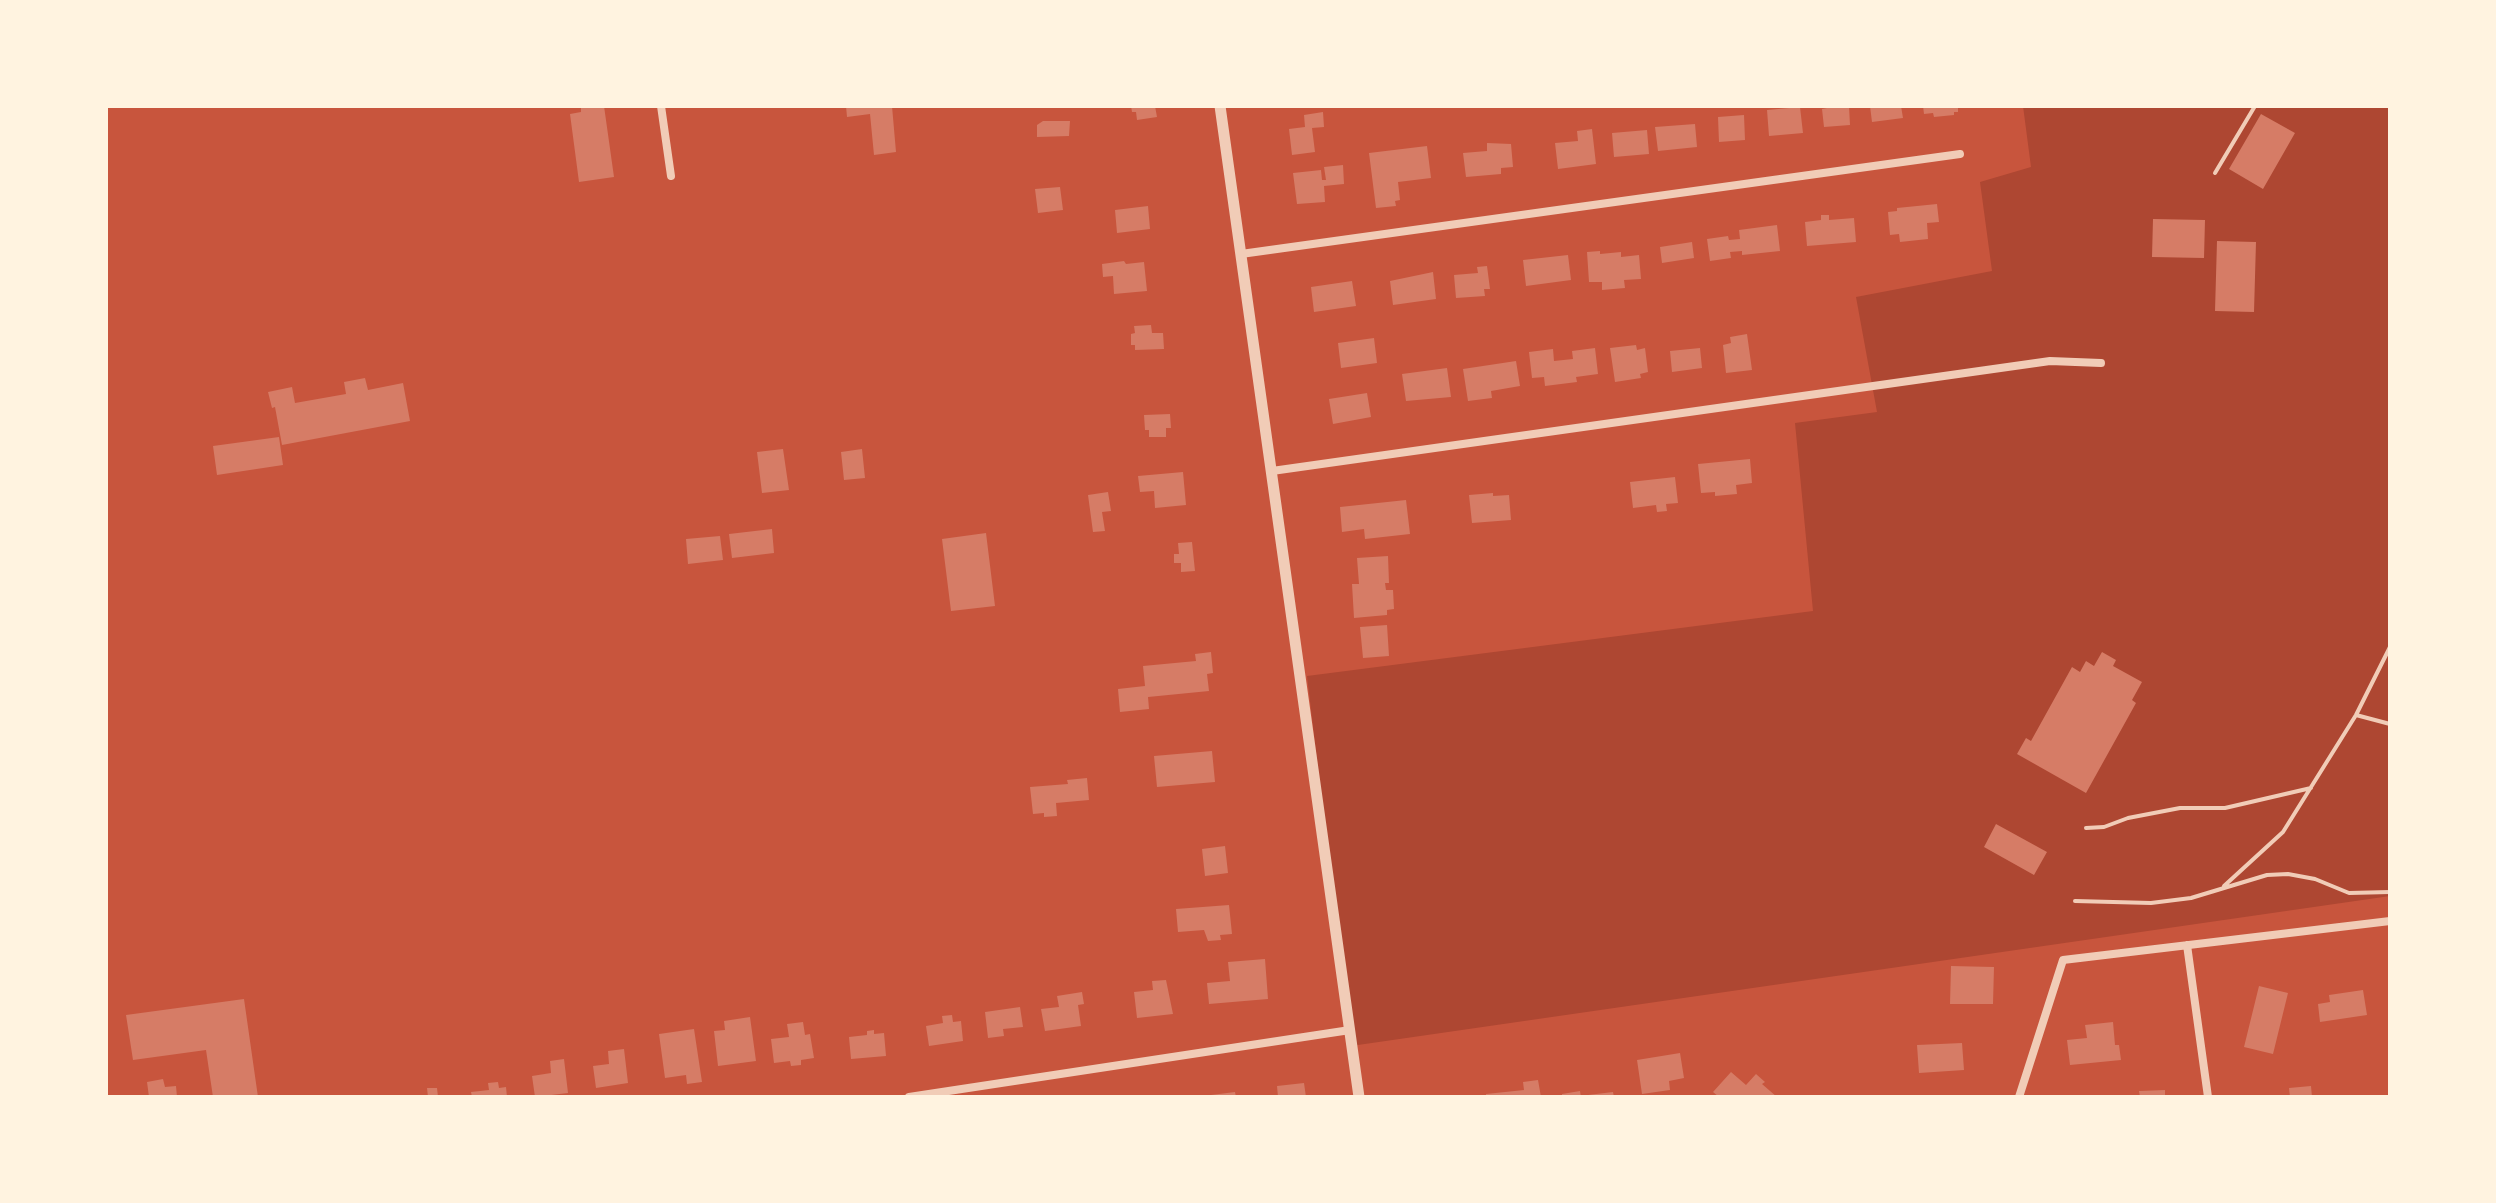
<!DOCTYPE html>
<style>
body{margin:0}
#map{position:relative;width:2496px;height:1203px;overflow:hidden;background:#c8553d;font-family:Montserrat,sans-serif}
canvas{display:block}
.frame{position:absolute;inset:0;border:108px solid #fff3e0;pointer-events:none}
</style>
<div id="map">
<canvas width="2496" height="1203"></canvas>
<div class="frame"></div>
</div>
<script>
const context = document.querySelector('canvas').getContext('2d');
context.lineJoin = 'round';
function fillPath(path, color) {
  context.fillStyle = color;
  context.fill(path, 'evenodd');
}
function poly(rows) {
  const path = new Path2D();
  for (const r of rows) {
    path.moveTo(r[0], r[1]);
    for (let i = 2; i < r.length; i += 2) path.lineTo(r[i], r[i + 1]);
  }
  return path;
}
function stroke(path, color, width, dash) {
  context.strokeStyle = color;
  context.lineWidth = width;
  context.lineCap = dash ? 'butt' : 'round';
  context.setLineDash(dash || []);
  context.stroke(path);
}
fillPath(poly([
 [2023,106,2390,106,2390,896,1351,1046,1307,676,1813,611,1795,423,1877,412,1856,297,1992,271,1980,182,2031,167]
]), '#ae4732');
fillPath(poly([
 [581,106,604,106,614,177,579,182,570,114,581,112],
 [846,106,892,106,896,152,874,155,870,114,847,117],
 [1131,106,1155,106,1157,117,1137,120,1136,112,1132,112],
 [1837,106,1849,106,1850,125,1824,127,1822,109],
 [1870,106,1901,106,1903,118,1872,122],
 [1923,106,1958,106,1958,112,1954,112,1954,115,1934,117,1933,113,1924,114],
 [1800,107,1803,133,1769,136,1767,110],
 [1323,112,1324,127,1312,128,1315,152,1292,155,1289,129,1305,127,1304,115],
 [2261,114,2295,133,2263,189,2229,169],
 [1744,115,1745,140,1719,142,1718,117],
 [1043,121,1070,121,1069,136,1037,137,1037,125],
 [1695,124,1697,147,1658,151,1655,127],
 [1592,129,1596,164,1558,169,1555,143,1578,141,1577,131],
 [1647,130,1649,154,1614,157,1612,133],
 [1487,143,1511,144,1513,167,1501,168,1501,174,1466,177,1463,153,1487,151],
 [1427,146,1431,178,1398,182,1400,200,1395,201,1396,206,1376,208,1369,153],
 [1343,165,1344,184,1324,186,1325,202,1297,204,1293,173,1321,170,1322,180,1326,180,1324,167],
 [1060,187,1063,210,1038,213,1035,189],
 [1937,204,1939,222,1927,223,1928,239,1900,242,1899,234,1890,235,1888,212,1897,211,1897,208],
 [1148,206,1150,229,1117,233,1115,210],
 [1821,215,1829,215,1829,220,1854,218,1856,242,1807,246,1805,222,1821,220],
 [2153,219,2205,220,2204,258,2152,257],
 [1777,225,1780,251,1742,255,1742,251,1730,252,1731,258,1710,261,1707,239,1728,236,1729,240,1740,239,1739,230],
 [2217,241,2256,242,2254,312,2215,311],
 [1692,242,1694,258,1662,263,1660,247],
 [1600,251,1600,254,1621,252,1621,257,1639,255,1641,279,1624,280,1625,288,1602,290,1602,282,1589,282,1587,252],
 [1568,255,1571,280,1526,286,1523,260],
 [1124,261,1126,264,1144,262,1147,291,1114,294,1113,276,1103,277,1102,264],
 [1487,266,1490,289,1484,289,1485,296,1456,298,1454,275,1478,273,1477,267],
 [1433,272,1436,299,1393,305,1390,281],
 [1352,281,1356,306,1314,312,1311,287],
 [1151,325,1152,333,1163,333,1164,349,1135,350,1135,345,1131,345,1131,334,1135,333,1134,326],
 [1747,334,1752,370,1726,373,1723,345,1731,343,1730,337],
 [1374,338,1377,363,1341,368,1338,343],
 [1636,345,1637,350,1645,348,1648,372,1640,374,1641,378,1615,382,1610,348],
 [1595,348,1598,374,1576,377,1577,382,1545,386,1544,377,1532,378,1529,352,1553,349,1554,361,1573,359,1572,351],
 [1700,348,1702,368,1672,372,1670,351],
 [1516,361,1520,386,1491,391,1492,398,1468,401,1463,369],
 [1447,368,1451,397,1406,401,1402,374],
 [365,378,368,390,403,383,410,421,282,445,275,407,272,408,268,392,292,387,295,403,346,394,344,382],
 [1367,393,1371,417,1333,424,1329,399],
 [1170,414,1171,428,1166,428,1166,437,1149,437,1149,430,1145,430,1144,415],
 [279,437,283,465,217,475,213,446],
 [783,449,789,490,762,493,757,452],
 [862,449,865,478,844,480,841,452],
 [1750,459,1752,483,1736,485,1737,494,1715,496,1715,492,1701,493,1698,464],
 [1183,472,1186,505,1155,508,1154,491,1140,492,1138,476],
 [1675,477,1678,503,1666,504,1667,511,1657,512,1656,505,1633,508,1630,482],
 [1108,492,1111,511,1102,512,1105,531,1093,532,1088,495],
 [1493,493,1493,496,1509,495,1511,520,1472,523,1469,495],
 [1406,500,1410,534,1365,539,1364,529,1342,532,1340,507],
 [772,529,774,553,732,558,729,534],
 [986,533,995,606,951,611,942,539],
 [720,536,723,560,688,564,686,539],
 [1192,542,1195,571,1181,572,1181,563,1174,563,1174,554,1179,554,1178,543],
 [1388,556,1389,583,1385,583,1386,590,1393,590,1394,609,1387,610,1387,615,1354,618,1352,584,1359,584,1357,558],
 [1387,625,1389,656,1363,658,1360,627],
 [1211,652,1213,673,1207,674,1209,691,1148,697,1149,709,1120,712,1118,689,1145,686,1143,666,1196,661,1195,654],
 [2102,652,2116,660,2113,666,2142,682,2132,700,2136,703,2086,793,2017,754,2026,738,2031,741,2072,667,2080,672,2086,661,2094,666],
 [1212,751,1215,782,1157,787,1154,756],
 [1087,778,1089,800,1056,803,1057,816,1044,817,1044,813,1033,814,1030,787,1068,784,1067,780],
 [1996,824,2047,852,2034,875,1984,847],
 [1225,846,1228,873,1205,876,1202,849],
 [1229,905,1232,934,1220,935,1221,940,1208,941,1204,930,1178,932,1176,909],
 [1265,959,1268,999,1209,1004,1207,983,1230,981,1228,962],
 [1951,966,1994,967,1993,1004,1950,1004],
 [1166,980,1173,1014,1137,1018,1134,992,1153,990,1152,981],
 [2259,986,2288,993,2273,1054,2244,1047],
 [2363,990,2367,1015,2320,1022,2318,1004,2330,1002,2329,995],
 [1082,992,1084,1004,1078,1005,1081,1026,1045,1031,1041,1009,1059,1007,1057,996],
 [244,999,258,1097,213,1097,206,1050,133,1060,126,1015],
 [1020,1007,1023,1027,1003,1029,1004,1036,988,1038,985,1012],
 [952,1015,953,1022,961,1021,963,1041,929,1046,926,1026,943,1023,942,1016],
 [750,1017,756,1061,718,1066,714,1031,725,1030,724,1021],
 [803,1022,805,1035,810,1034,814,1058,801,1060,801,1065,791,1066,790,1061,774,1063,771,1039,789,1037,787,1024],
 [2113,1022,2115,1045,2119,1045,2121,1060,2070,1065,2067,1040,2087,1038,2085,1025],
 [694,1029,702,1082,687,1084,686,1075,665,1078,659,1034],
 [874,1030,874,1034,884,1033,886,1056,851,1059,849,1037,867,1035,867,1031],
 [1962,1043,1964,1070,1919,1073,1917,1045],
 [624,1049,628,1083,596,1088,593,1066,609,1064,608,1051],
 [1680,1053,1684,1078,1669,1081,1670,1090,1642,1094,1637,1060],
 [564,1059,568,1093,535,1097,532,1076,551,1073,550,1061],
 [1731,1072,1746,1085,1756,1074,1765,1082,1762,1084,1777,1097,1719,1097,1713,1092],
 [163,1079,165,1087,176,1086,177,1097,149,1097,147,1082],
 [1538,1080,1541,1097,1486,1097,1486,1094,1524,1090,1523,1082],
 [498,1082,499,1088,506,1087,507,1097,472,1097,471,1092,489,1090,488,1083],
 [1304,1083,1306,1097,1278,1097,1277,1086],
 [2311,1086,2312,1097,2290,1097,2289,1088],
 [427,1088,437,1088,438,1097,428,1097],
 [2165,1090,2165,1097,2140,1097,2139,1091],
 [1580,1091,1581,1097,1562,1097,1562,1094],
 [1235,1092,1236,1097,1211,1097,1211,1095],
 [1613,1092,1614,1097,1588,1097,1588,1095]
]), '#d67c66');
stroke(poly([
 [2215,173,2255,106],
 [2356,715,2390,724],
 [2086,828,2104,827,2128,818,2180,808,2225,808,2311,788],
 [2224,886,2283,832,2356,715,2390,647],
 [2075,901,2151,903,2191,898,2267,875,2288,874,2315,879,2349,893,2390,892]
]), '#f1ccb7', 4);
stroke(poly([
 [661,106,671,176],
 [1241,254,1960,154],
 [1272,471,2050,361,2101,363],
 [2187,945,2208,1097],
 [909,1097,1350,1030],
 [2019,1097,2063,960,2390,921]
]), '#f1ccb7', 8);
stroke(poly([
 [1220,106,1359,1097]
]), '#f1ccb7', 11);
</script>
